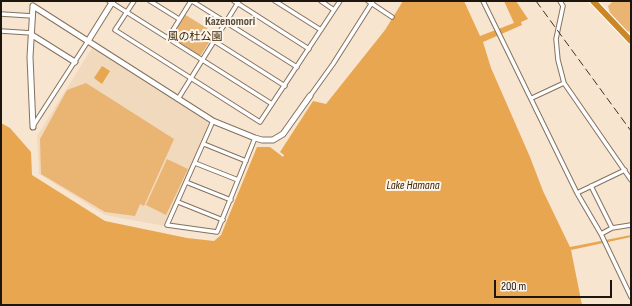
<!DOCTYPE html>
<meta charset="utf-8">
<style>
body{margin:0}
#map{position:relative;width:632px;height:306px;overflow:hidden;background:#f8e5d0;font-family:"Sofia Sans Condensed",sans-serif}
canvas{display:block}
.frame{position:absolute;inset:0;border:2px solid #1c160e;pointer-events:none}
.scale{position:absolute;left:494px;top:280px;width:118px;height:18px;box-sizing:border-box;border:2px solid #1c160e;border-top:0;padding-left:5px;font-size:12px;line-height:14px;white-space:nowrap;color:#1c160e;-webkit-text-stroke:3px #fcf5ec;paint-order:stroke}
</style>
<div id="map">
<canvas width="632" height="306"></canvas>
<div class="frame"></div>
<div class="scale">200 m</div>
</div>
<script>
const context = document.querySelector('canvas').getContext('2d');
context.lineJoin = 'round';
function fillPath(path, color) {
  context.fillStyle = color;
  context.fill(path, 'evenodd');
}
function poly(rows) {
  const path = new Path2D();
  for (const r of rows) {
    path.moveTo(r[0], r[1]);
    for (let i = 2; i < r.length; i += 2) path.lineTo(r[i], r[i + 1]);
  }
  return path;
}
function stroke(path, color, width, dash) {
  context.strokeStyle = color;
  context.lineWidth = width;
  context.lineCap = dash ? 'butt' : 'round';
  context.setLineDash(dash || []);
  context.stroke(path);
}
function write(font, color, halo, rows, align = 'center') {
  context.font = font + ' "Sofia Sans Condensed","Noto Sans JP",sans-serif';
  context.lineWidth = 4;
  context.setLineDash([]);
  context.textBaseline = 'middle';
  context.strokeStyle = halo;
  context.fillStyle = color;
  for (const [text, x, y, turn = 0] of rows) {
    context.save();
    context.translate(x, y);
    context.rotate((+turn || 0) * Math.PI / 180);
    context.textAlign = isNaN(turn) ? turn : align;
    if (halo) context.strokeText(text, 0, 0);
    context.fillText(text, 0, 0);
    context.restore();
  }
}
fillPath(poly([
 [92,48,206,121,210,126,164,226,105,215,39,174,37,136]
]), '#f1d9bd');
fillPath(poly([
 [613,1,631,1,631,32,627,31,610,13,608,6],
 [184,14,215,33,201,55,198,55,172,39,171,36],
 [86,83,174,139,144,206,140,204,135,216,105,212,41,174,40,139,67,90],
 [167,159,188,169,166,215,146,205]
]), '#eab473');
fillPath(poly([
 [403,1,464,1,480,36,514,23,504,1,516,1,528,19,521,22,522,25,483,42,491,68,530,157,543,191,570,247,631,235,631,237,571,250,582,305,1,305,1,123,10,128,31,152,32,175,105,221,187,238,214,241,221,235,257,147,270,147,283,157,284,155,280,152,313,101,326,104,385,30],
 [102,66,110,71,102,84,94,78]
]), '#e8a650');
const street = poly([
 [109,1,272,104],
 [134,1,115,30,260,122,340,1],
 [150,1,179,19],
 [192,1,297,67],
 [234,1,309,49],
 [275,1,321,30],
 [321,1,334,10],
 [368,1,392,17],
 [483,1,577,193,601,234,631,297],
 [560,1,563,6,556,39,558,60,564,83,631,180],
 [1,14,33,16],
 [1,31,32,33],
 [168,38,191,1],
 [214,41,285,86],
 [310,96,333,64,373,1],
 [532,98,564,83],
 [178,99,239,1],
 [213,121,167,225,217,232,255,138],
 [33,126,88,41],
 [204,144,246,161],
 [195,163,238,180],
 [186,182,231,200],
 [591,186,612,228],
 [577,193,625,170],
 [178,202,223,220],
 [601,234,612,228,631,225]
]);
const secondary = poly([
 [33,6,213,121,255,138,262,140,273,140,283,134,310,96],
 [32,35,75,62],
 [88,41,113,1],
 [33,127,30,57,33,6]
]);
const highway = poly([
 [593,1,631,41]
]);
stroke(street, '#83725f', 5.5);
stroke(secondary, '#83725f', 7);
stroke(highway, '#fff', 8);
stroke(street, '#fff', 3.5);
stroke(secondary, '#fff', 5);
stroke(highway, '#cb8725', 6);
stroke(poly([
 [536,1,631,131]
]), '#3b3329', 1, [8, 4]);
write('11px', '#402600', '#fcf5ec', [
 ["風の杜公園",195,37]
]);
write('bold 12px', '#5c4c3a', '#fcf5ec', [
 ["Kazenomori",230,22]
]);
write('italic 12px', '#3d2300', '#fcf5ec', [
 ["Lake Hamana",413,186]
]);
</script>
